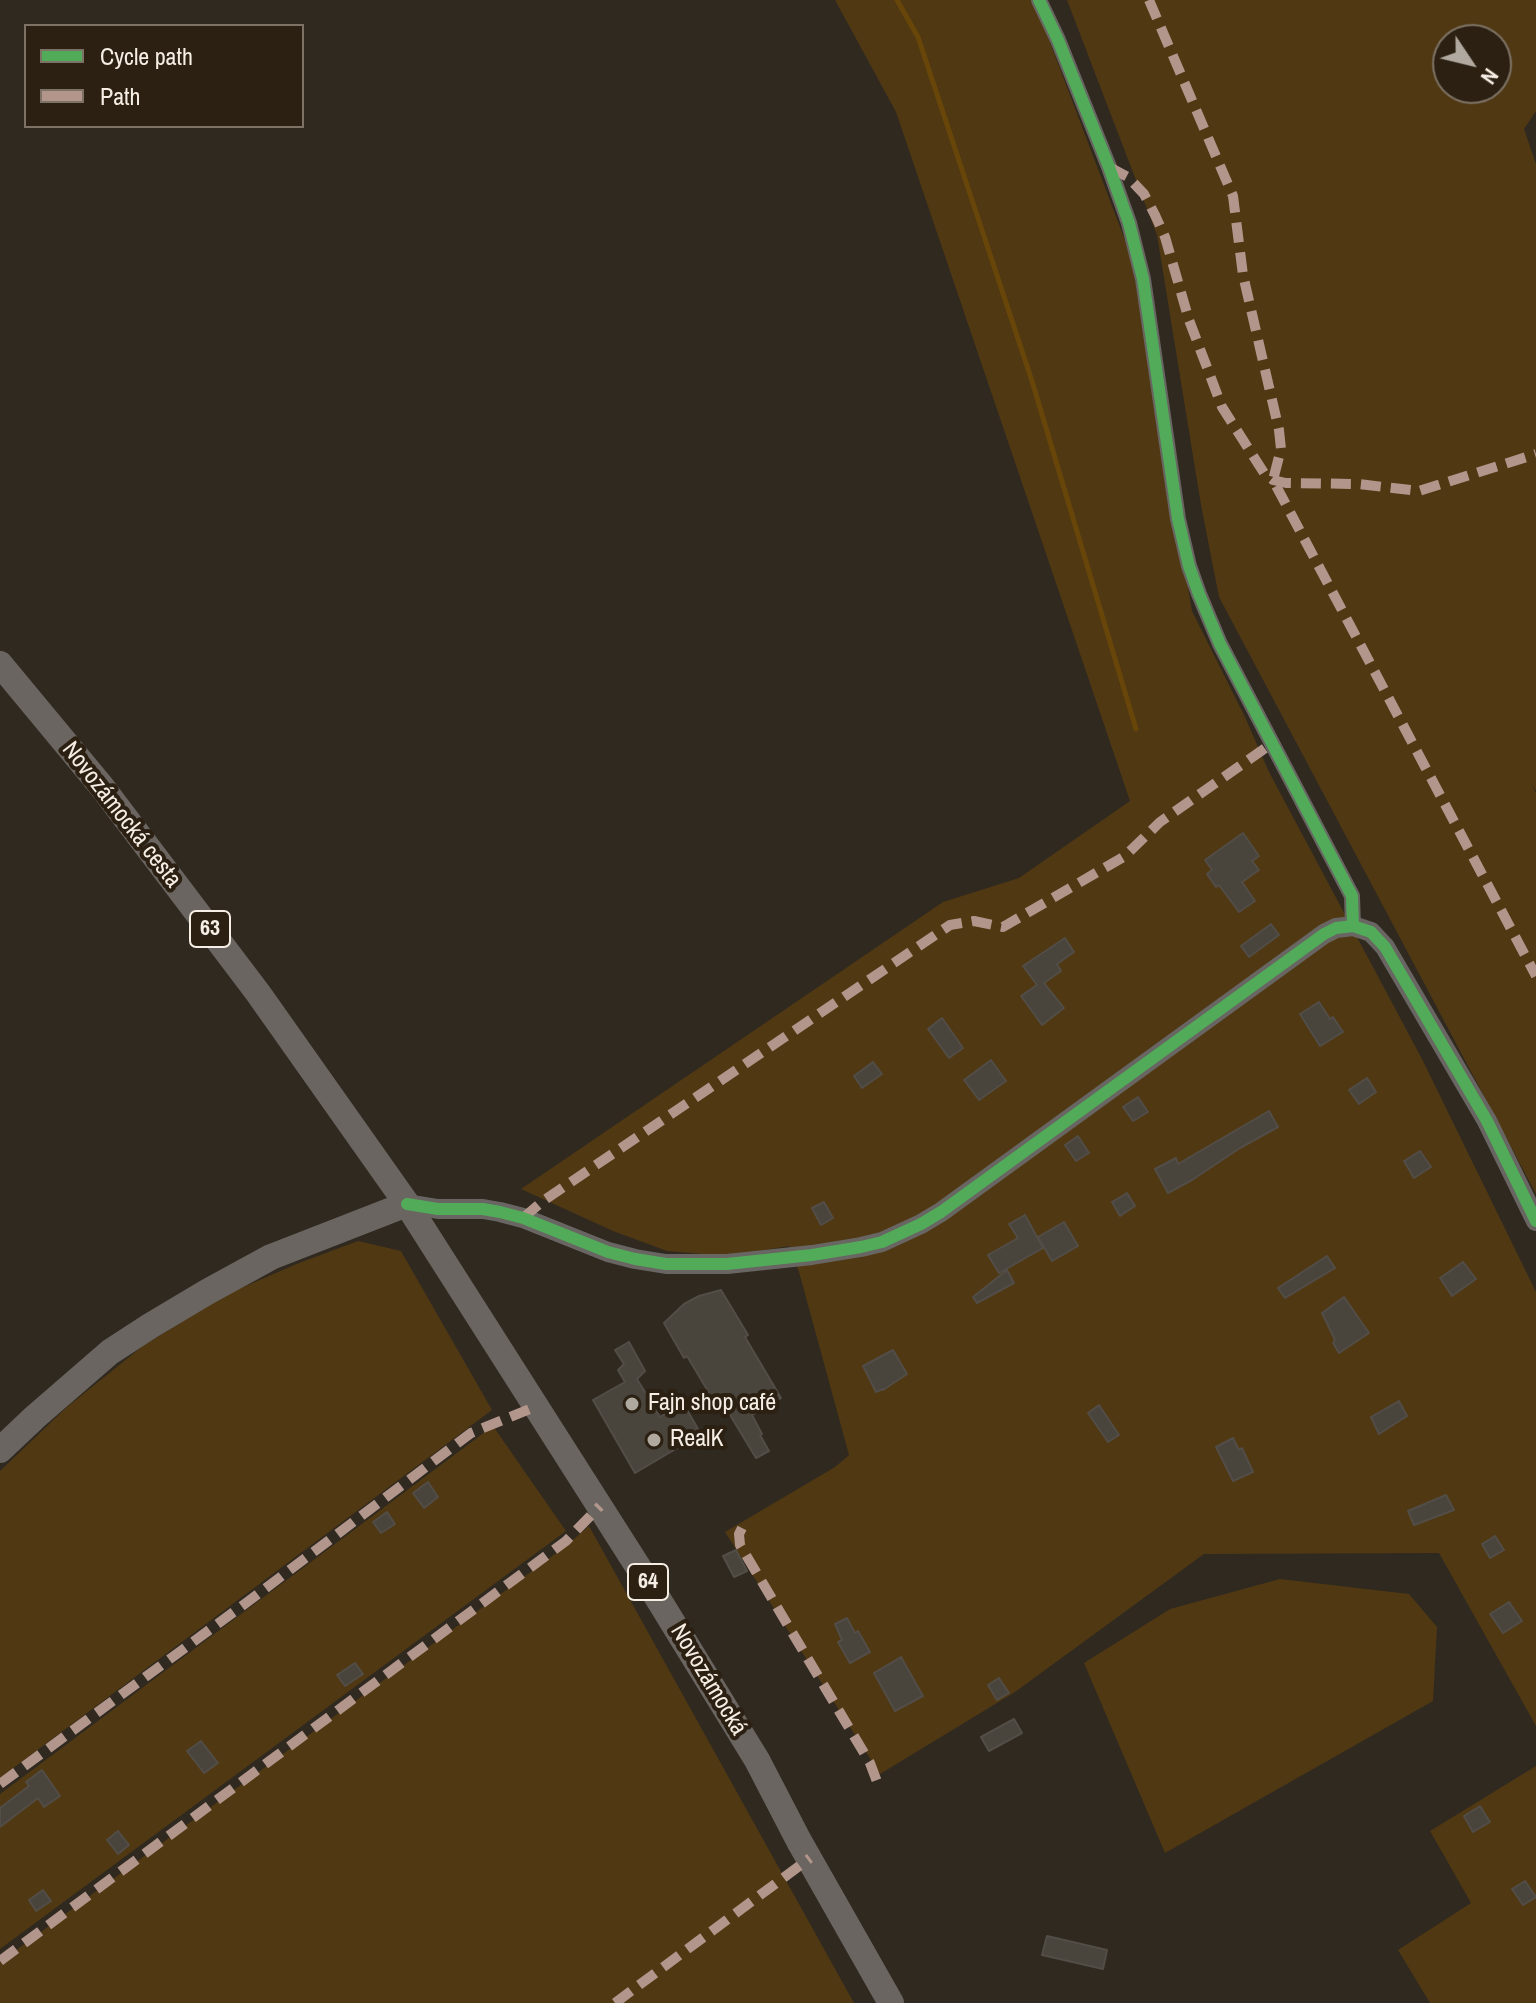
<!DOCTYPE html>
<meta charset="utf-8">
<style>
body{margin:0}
#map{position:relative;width:1536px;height:2003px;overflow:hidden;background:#2f2920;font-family:"Archivo Narrow",sans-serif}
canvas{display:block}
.legend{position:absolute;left:24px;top:24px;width:280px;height:104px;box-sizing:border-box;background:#2b2011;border:2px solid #7c7265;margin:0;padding:10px 14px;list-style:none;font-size:24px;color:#f6eee4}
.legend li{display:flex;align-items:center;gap:16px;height:40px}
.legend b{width:40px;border:2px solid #7c7265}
.north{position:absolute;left:1432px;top:24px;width:80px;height:80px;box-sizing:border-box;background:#2b2011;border:2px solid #7c7265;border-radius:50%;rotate:125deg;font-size:22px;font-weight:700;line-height:32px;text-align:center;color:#f6eee4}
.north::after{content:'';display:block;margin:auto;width:28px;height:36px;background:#b0a99f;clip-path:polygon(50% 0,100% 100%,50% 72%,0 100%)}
</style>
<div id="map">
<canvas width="1536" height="2003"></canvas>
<ul class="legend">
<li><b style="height:10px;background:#51ab58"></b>Cycle path</li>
<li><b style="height:10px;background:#b2968c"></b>Path</li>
</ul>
<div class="north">N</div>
</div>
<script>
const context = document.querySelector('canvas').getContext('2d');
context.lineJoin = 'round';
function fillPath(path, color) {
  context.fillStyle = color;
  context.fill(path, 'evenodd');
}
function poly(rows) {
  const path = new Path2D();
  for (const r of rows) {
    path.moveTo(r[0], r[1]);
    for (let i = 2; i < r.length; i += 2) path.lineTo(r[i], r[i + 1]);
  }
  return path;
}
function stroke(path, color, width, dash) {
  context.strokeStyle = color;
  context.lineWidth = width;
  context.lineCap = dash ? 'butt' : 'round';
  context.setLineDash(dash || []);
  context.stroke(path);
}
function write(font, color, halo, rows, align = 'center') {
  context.font = font + ' "Archivo Narrow",sans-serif';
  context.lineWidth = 8;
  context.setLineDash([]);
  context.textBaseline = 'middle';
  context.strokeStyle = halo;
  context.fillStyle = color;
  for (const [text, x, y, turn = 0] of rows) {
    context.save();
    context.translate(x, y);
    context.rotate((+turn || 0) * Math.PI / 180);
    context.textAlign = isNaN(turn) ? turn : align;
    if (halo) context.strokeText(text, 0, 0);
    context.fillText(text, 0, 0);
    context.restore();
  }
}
fillPath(poly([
 [835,0,1032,0,1037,8,1131,256,1192,611,1245,717,1269,772,1422,1059,1536,1292,1536,1726,1439,1553,1204,1554,1015,1692,880,1774,725,1532,835,1467,849,1455,799,1272,789,1246,726,1256,667,1251,613,1231,521,1189,943,902,1019,878,1130,801,896,112],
 [1067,0,1536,0,1536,111,1524,129,1536,164,1536,791,1531,783,1536,793,1536,1194,1219,597,1201,505,1157,235],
 [1448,40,1496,40,1496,88,1448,88],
 [358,1241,401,1251,492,1410,0,1778,0,1471,67,1407,143,1346,225,1295,299,1263],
 [493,1426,566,1531,0,1949,0,1794],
 [589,1526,854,2003,0,2003,0,1962,566,1546],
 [1280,1579,1409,1594,1437,1627,1433,1701,1165,1853,1084,1663,1170,1609],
 [1536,1766,1536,2003,1430,2003,1398,1950,1471,1903,1430,1831]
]), '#503813');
stroke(poly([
 [897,0,918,37,1032,381,1136,729]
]), '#684609', 5);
const building = poly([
 [1243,833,1259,856,1252,861,1259,870,1242,882,1255,901,1239,912,1219,885,1216,887,1207,874,1212,870,1205,860,1243,833],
 [1271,924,1279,935,1249,957,1241,946,1271,924],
 [1065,938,1074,952,1057,964,1061,971,1044,983,1064,1008,1042,1025,1021,996,1037,985,1023,966,1065,938],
 [1319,1002,1330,1019,1333,1017,1343,1032,1320,1046,1300,1014,1319,1002],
 [942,1018,963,1048,949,1058,928,1029,942,1018],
 [991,1060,1006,1081,979,1100,964,1080,991,1060],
 [873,1062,882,1074,862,1088,854,1076,873,1062],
 [1367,1078,1376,1092,1359,1104,1349,1090,1367,1078],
 [1138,1097,1148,1112,1133,1121,1123,1107,1138,1097],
 [1269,1111,1278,1127,1240,1148,1192,1180,1168,1193,1155,1169,1176,1158,1178,1164,1269,1111],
 [1078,1136,1089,1153,1076,1161,1065,1145,1078,1136],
 [1420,1151,1431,1167,1414,1178,1404,1161,1420,1151],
 [1127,1193,1135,1206,1120,1216,1112,1202,1127,1193],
 [824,1202,833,1218,821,1225,812,1208,824,1202],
 [1025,1215,1043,1248,999,1273,988,1255,1018,1238,1009,1224,1025,1215],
 [1064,1222,1078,1246,1052,1261,1038,1237,1064,1222],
 [1327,1256,1335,1268,1285,1298,1278,1288,1327,1256],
 [1463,1262,1476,1279,1452,1296,1440,1278,1463,1262],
 [1007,1270,1014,1283,977,1303,973,1297,1007,1270],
 [721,1290,748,1335,745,1337,781,1398,752,1415,762,1434,760,1435,769,1451,756,1458,724,1405,718,1408,687,1356,684,1358,664,1323,684,1304,699,1296,721,1290],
 [1344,1297,1369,1333,1339,1353,1333,1343,1335,1340,1322,1313,1344,1297],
 [629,1342,645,1371,637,1379,660,1417,683,1403,701,1434,635,1473,593,1400,625,1382,618,1370,624,1364,615,1350,629,1342],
 [893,1350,907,1374,883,1390,883,1389,876,1392,863,1366,893,1350],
 [1399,1401,1407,1416,1379,1434,1371,1417,1399,1401],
 [1099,1405,1119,1435,1108,1442,1088,1413,1099,1405],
 [1233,1438,1239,1450,1242,1448,1253,1472,1233,1481,1216,1447,1233,1438],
 [428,1482,438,1497,424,1508,413,1493,428,1482],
 [1446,1495,1454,1510,1414,1525,1408,1511,1446,1495],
 [387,1512,395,1524,381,1533,373,1522,387,1512],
 [1495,1536,1504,1550,1490,1558,1482,1544,1495,1536],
 [736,1550,747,1571,734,1577,723,1556,736,1550],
 [1509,1602,1522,1621,1503,1633,1490,1614,1509,1602],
 [847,1618,855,1633,858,1631,870,1652,850,1663,838,1642,842,1640,835,1624,847,1618],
 [901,1657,923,1696,895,1711,874,1673,901,1657],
 [355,1663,363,1674,345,1686,337,1675,355,1663],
 [999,1678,1009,1693,997,1700,988,1685,999,1678],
 [1014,1719,1022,1733,989,1751,981,1737,1014,1719],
 [201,1741,218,1763,204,1773,187,1751,201,1741],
 [42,1770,60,1796,44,1807,38,1798,0,1827,0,1808,29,1786,26,1782,42,1770],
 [1480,1806,1490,1822,1473,1832,1464,1816,1480,1806],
 [118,1831,129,1845,118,1854,107,1840,118,1831],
 [1525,1881,1536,1897,1523,1905,1512,1889,1525,1881],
 [43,1890,51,1901,36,1911,29,1900,43,1890],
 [1047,1936,1107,1950,1103,1969,1042,1955,1047,1936]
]);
fillPath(building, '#49443c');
stroke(building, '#524d46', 2);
stroke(poly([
 [1039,0,1058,40,1109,167,1129,223,1143,279,1178,519,1189,566,1199,594,1220,644,1352,896,1353,926]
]), '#686562', 16);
stroke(poly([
 [407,1204,438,1209,483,1209,500,1212,523,1218,608,1252,635,1259,666,1264,727,1264,812,1255,861,1247,882,1242,921,1224,941,1212,1324,934,1336,928,1353,926,1371,932,1385,947,1487,1121,1536,1221]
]), '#686562', 20);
stroke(poly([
 [0,664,102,787,258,993,407,1204,649,1584,757,1760,799,1841,891,2003],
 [0,1450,35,1417,110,1352,150,1326,207,1292,271,1257,407,1204]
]), '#6a6560', 26);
stroke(poly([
 [1149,0,1233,196,1243,275,1279,430,1281,449,1273,480,1536,976],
 [1109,167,1128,177,1144,194,1155,215,1165,237,1189,320,1222,407,1264,473,1273,480,1286,483,1358,484,1419,491,1536,454],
 [523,1218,543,1201,950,925,974,921,1003,927,1125,856,1160,822,1271,744],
 [742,1528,739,1534,740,1545,870,1763,879,1787],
 [0,1784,250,1600,471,1433,537,1406],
 [0,1961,566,1541,600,1506],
 [615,2003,810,1858]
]), '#b2968c', 10, [20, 10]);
stroke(poly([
 [1039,0,1058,40,1109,167,1129,223,1143,279,1178,519,1189,566,1199,594,1220,644,1352,896,1353,926],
 [407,1204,438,1209,483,1209,500,1212,523,1218,608,1252,635,1259,666,1264,727,1264,812,1255,861,1247,882,1242,921,1224,941,1212,1324,934,1336,928,1353,926,1371,932,1385,947,1487,1121,1536,1221]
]), '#51ab58', 12);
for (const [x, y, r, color] of [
 [632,1404,8,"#b0a99f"],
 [654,1440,8,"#b0a99f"]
]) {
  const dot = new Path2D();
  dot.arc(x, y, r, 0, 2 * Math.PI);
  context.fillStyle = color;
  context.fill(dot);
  stroke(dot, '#2b2011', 3);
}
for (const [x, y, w] of [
 [210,929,40],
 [648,1582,40]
]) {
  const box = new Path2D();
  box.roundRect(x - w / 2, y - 18, w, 36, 6);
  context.fillStyle = '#2b2011';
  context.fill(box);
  stroke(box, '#f6eee4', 2);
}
write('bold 22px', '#f6eee4', null, [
 ["63",210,929],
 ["64",648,1582]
]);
write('24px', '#f6eee4', '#2b2011', [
 ["Novozámocká cesta",121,815,52],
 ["Novozámocká",708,1680,59]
]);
write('24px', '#f6eee4', '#2b2011', [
 ["Fajn shop café",648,1404],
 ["RealK",670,1440]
], 'left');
</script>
